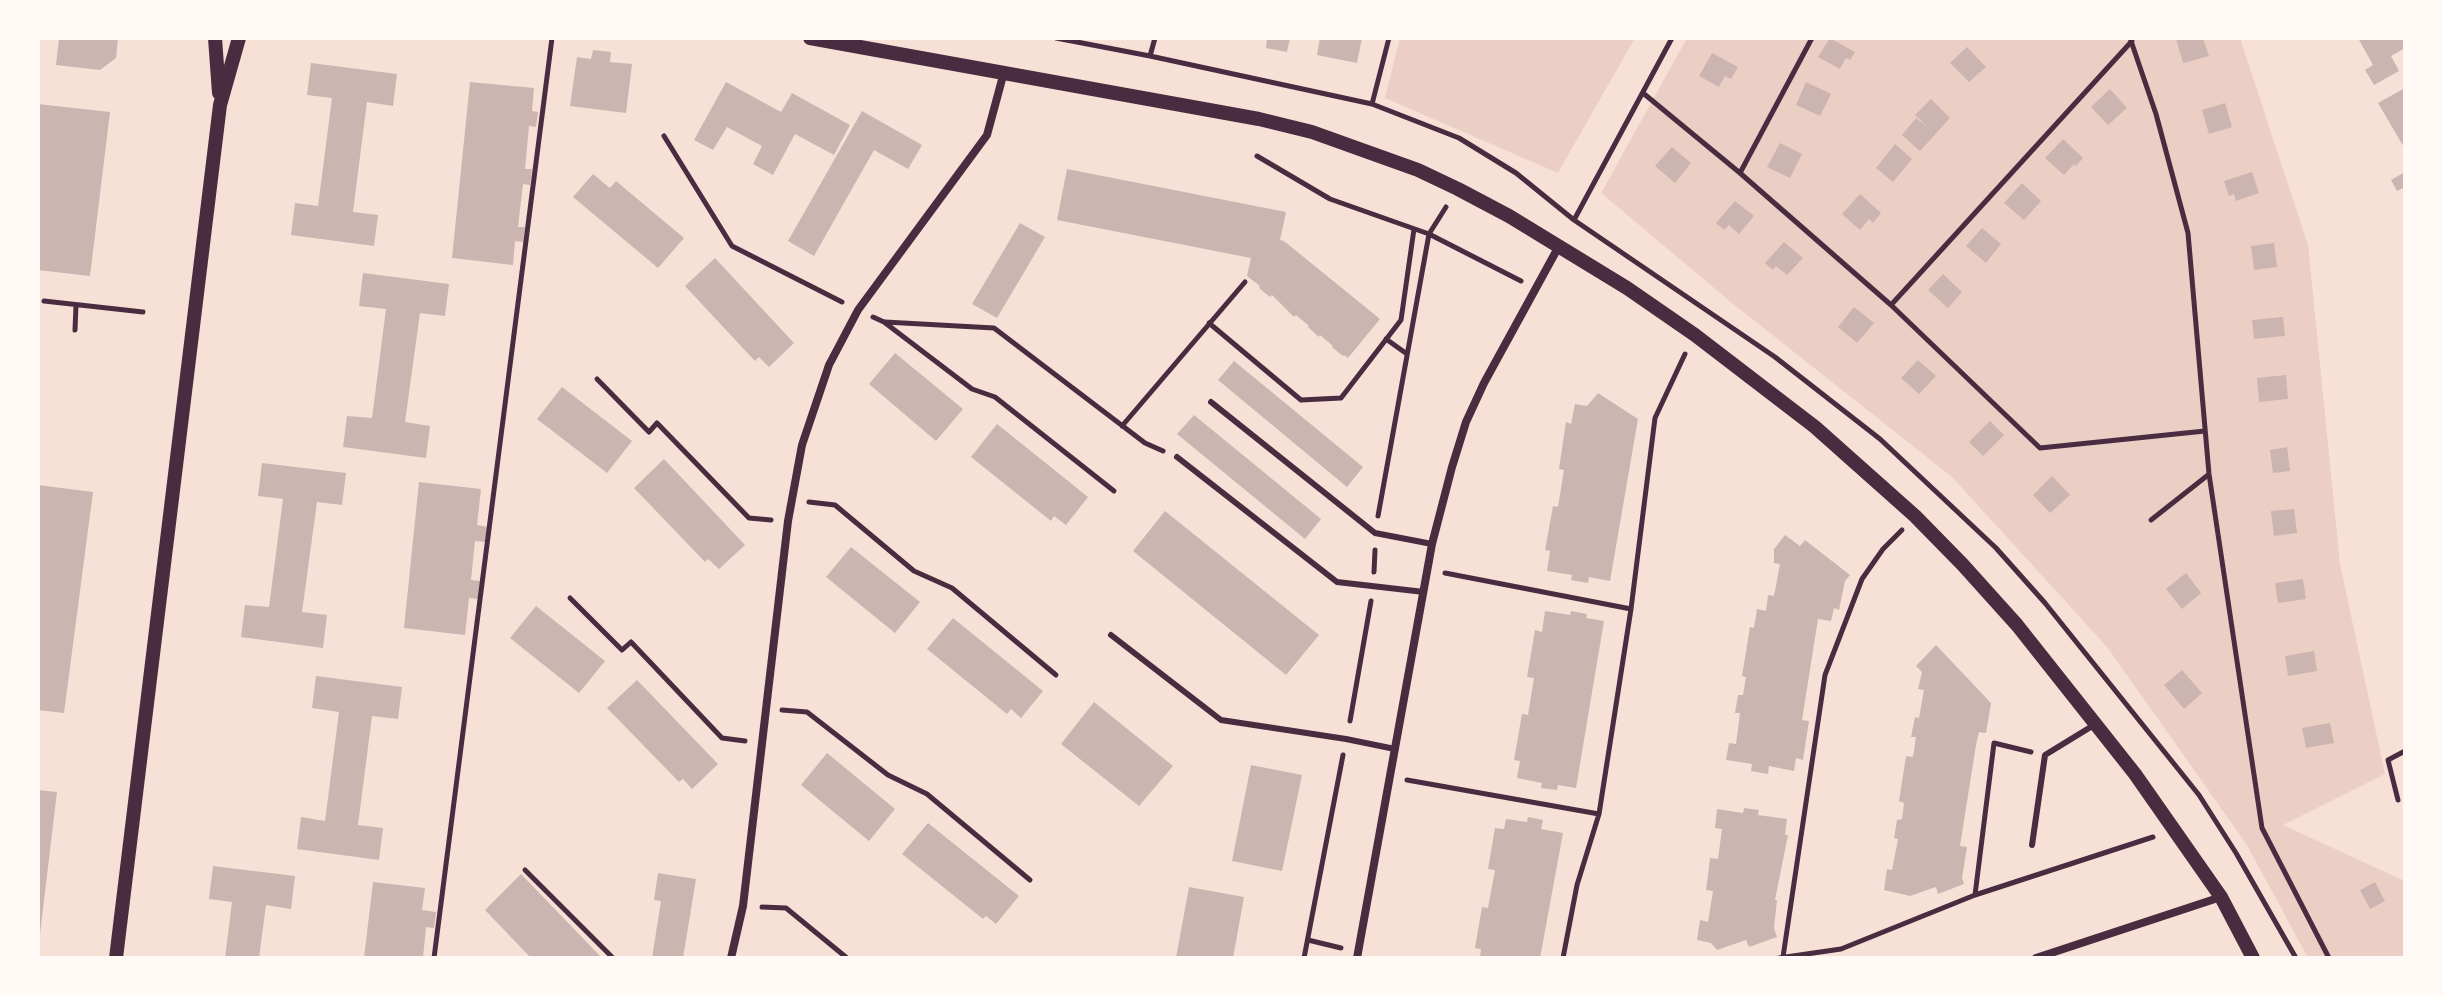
<!DOCTYPE html>
<style>
body{margin:0}
#map{position:relative;width:2443px;height:996px;overflow:hidden;background:#f7e1d7;font-family:"Space Grotesk",sans-serif}
canvas{display:block}
.frame{position:absolute;inset:0;border:40px solid #fffaf5;pointer-events:none}
</style>
<div id="map">
<canvas width="2443" height="996"></canvas>
<div class="frame"></div>
</div>
<script>
const context = document.querySelector('canvas').getContext('2d');
context.lineJoin = 'round';
function fillPath(path, color) {
  context.fillStyle = color;
  context.fill(path, 'evenodd');
}
function poly(rows) {
  const path = new Path2D();
  for (const r of rows) {
    path.moveTo(r[0], r[1]);
    for (let i = 2; i < r.length; i += 2) path.lineTo(r[i], r[i + 1]);
  }
  return path;
}
function stroke(path, color, width, dash) {
  context.strokeStyle = color;
  context.lineWidth = width;
  context.lineCap = dash ? 'butt' : 'round';
  context.setLineDash(dash || []);
  context.stroke(path);
}
fillPath(poly([
 [1400,38,1635,38,1558,173,1385,98],
 [1687,38,2240,38,2308,245,2340,564,2385,774,2283,825,2405,881,2405,958,2308,958,2247,845,2107,647,1952,477,1732,303,1601,193]
]), '#ebcfc5');
fillPath(poly([
 [59,38,118,38,116,58,100,70,56,65],
 [1267,38,1290,38,1287,52,1266,48],
 [1320,38,1362,38,1357,63,1317,55],
 [1830,38,1855,52,1850,60,1846,58,1840,69,1818,57],
 [2181,38,2203,38,2209,56,2183,63,2176,39],
 [2358,38,2405,38,2405,48,2391,56,2399,71,2374,85,2365,70,2373,65],
 [1967,47,1986,67,1969,82,1950,63],
 [593,50,611,52,610,62,632,64,626,113,570,106,577,57,591,59],
 [1712,53,1738,67,1731,79,1725,76,1719,87,1699,76],
 [311,63,397,74,393,106,367,102,353,212,378,215,374,246,291,235,295,203,318,206,332,98,307,95],
 [470,82,534,88,532,111,538,112,536,127,529,126,525,169,532,169,530,185,523,184,518,227,525,227,523,242,515,241,513,265,452,258],
 [726,82,781,112,792,93,850,125,834,155,795,134,773,175,753,164,762,146,727,127,713,150,694,140],
 [1806,82,1831,94,1820,116,1796,105],
 [2405,88,2405,149,2378,103],
 [2110,89,2127,108,2108,125,2091,107],
 [1931,99,1950,118,1920,151,1902,135,1916,118,1929,128,1915,115],
 [2225,103,2232,127,2209,134,2202,110],
 [38,104,110,112,90,276,38,270],
 [862,111,922,145,908,169,874,150,814,256,788,241],
 [2063,139,2083,158,2076,166,2074,164,2064,175,2045,158],
 [1780,143,1802,154,1790,178,1767,167],
 [1895,144,1912,159,1893,182,1876,168],
 [1672,147,1691,163,1675,183,1655,166],
 [1067,169,1286,212,1280,240,1284,241,1380,319,1348,358,1344,355,1343,356,1332,347,1333,346,1320,335,1319,337,1308,327,1309,326,1296,315,1294,317,1272,295,1270,297,1259,288,1260,286,1247,276,1251,258,1057,220],
 [2252,172,2259,193,2236,201,2234,194,2229,196,2224,181],
 [2405,172,2405,187,2397,191,2391,180],
 [593,174,610,188,616,181,684,238,658,268,573,197],
 [2022,183,2041,201,2024,220,2004,203],
 [1860,194,1881,213,1873,223,1869,219,1860,230,1842,214],
 [1735,201,1754,216,1739,234,1729,225,1724,230,1716,223],
 [1020,223,1045,237,997,318,972,304],
 [1982,228,2001,244,1986,263,1966,246],
 [1784,242,1803,258,1787,275,1776,266,1773,270,1765,263],
 [2274,243,2277,267,2254,270,2251,246],
 [715,258,794,343,769,367,759,357,755,361,685,286],
 [363,273,449,284,445,316,420,313,405,422,430,426,426,458,343,447,347,416,372,418,386,309,359,306],
 [1943,274,1962,292,1948,308,1928,290],
 [1854,307,1874,323,1857,343,1838,327],
 [2283,317,2285,336,2254,339,2252,320],
 [895,353,963,409,936,441,869,384],
 [1918,360,1936,376,1919,394,1901,378],
 [1234,361,1363,467,1347,487,1218,380],
 [2286,375,2288,399,2259,402,2257,378],
 [562,387,632,441,607,473,537,419],
 [1598,393,1638,419,1610,581,1589,577,1588,583,1571,580,1572,575,1547,571,1550,551,1545,550,1553,506,1558,507,1564,470,1559,469,1566,422,1571,424,1575,404,1587,406],
 [1194,415,1321,519,1305,539,1177,434],
 [1990,421,2004,435,1983,456,1969,442],
 [997,424,1088,497,1066,525,1054,516,1051,521,971,457],
 [2287,447,2290,471,2273,473,2270,450],
 [664,459,745,545,719,569,708,559,705,562,634,488],
 [262,463,346,473,342,505,317,502,302,612,327,615,323,648,241,637,245,605,269,607,283,499,258,496],
 [2052,476,2070,495,2050,513,2033,495],
 [419,482,481,489,477,525,488,527,486,542,475,541,471,580,480,581,478,599,469,598,465,635,404,628],
 [38,485,93,492,64,713,38,710],
 [2294,509,2297,533,2274,536,2271,511],
 [1165,511,1319,635,1286,675,1133,551],
 [1785,535,1800,546,1805,540,1850,575,1845,581,1839,610,1834,608,1831,621,1818,619,1802,720,1809,721,1803,760,1796,758,1794,771,1769,766,1768,774,1751,771,1752,764,1726,760,1729,743,1736,744,1740,713,1735,713,1738,695,1743,695,1746,677,1742,676,1750,627,1754,628,1757,609,1766,611,1768,595,1774,596,1780,564,1774,563,1774,549],
 [851,547,920,602,895,633,826,577],
 [2186,573,2201,593,2182,609,2166,589],
 [2303,579,2306,599,2278,603,2275,583],
 [536,606,605,661,579,693,510,638],
 [1545,611,1570,615,1571,611,1587,614,1586,618,1604,621,1576,788,1558,785,1557,790,1541,788,1542,783,1517,778,1520,761,1514,760,1522,714,1528,715,1534,678,1527,677,1535,630,1542,632],
 [953,618,1043,691,1021,718,1011,709,1007,714,927,649],
 [1936,645,1991,703,1986,733,1979,732,1976,745,1960,846,1967,847,1962,878,1964,884,1938,894,1936,887,1910,896,1884,890,1887,869,1892,870,1898,839,1894,838,1897,820,1902,819,1904,803,1899,801,1906,756,1913,757,1916,737,1911,737,1915,717,1919,718,1924,690,1918,689,1922,672,1916,666],
 [2314,651,2317,671,2288,676,2285,656],
 [2182,670,2202,693,2184,709,2164,685],
 [316,676,402,687,398,719,372,716,358,825,383,828,379,860,297,849,301,817,325,821,339,712,312,708],
 [637,680,718,764,692,789,683,779,679,782,607,708],
 [1094,702,1173,766,1139,806,1061,744],
 [2330,723,2334,743,2306,748,2302,728],
 [827,753,895,809,869,841,801,785],
 [1251,765,1302,775,1282,871,1232,861],
 [38,790,57,792,40,934,38,934],
 [1744,808,1759,810,1758,815,1787,819,1785,835,1788,835,1775,900,1777,900,1774,928,1777,937,1749,947,1746,940,1717,950,1711,943,1697,940,1700,920,1708,922,1713,891,1706,890,1708,875,1710,858,1718,859,1722,829,1715,828,1717,809,1743,813],
 [1528,817,1543,820,1541,829,1563,833,1540,958,1480,958,1481,949,1475,948,1482,907,1488,908,1495,870,1488,869,1495,828,1504,829,1506,819,1527,822],
 [928,823,1019,896,996,924,986,916,983,919,902,854],
 [213,866,295,876,291,909,266,905,259,958,225,958,232,902,209,899],
 [658,873,696,879,683,958,652,958,661,901,654,900],
 [521,874,574,929,602,958,531,958,485,910],
 [373,882,425,888,422,910,436,912,434,928,426,927,423,958,364,958],
 [2375,882,2385,901,2370,909,2360,890],
 [1189,887,1244,897,1233,958,1176,958]
]), '#ccb4b1');
stroke(poly([
 [1056,38,1150,56,1372,104,1459,138,1516,173,1574,220,1775,357,1880,439,1996,548,2045,603,2199,795,2236,853,2296,958],
 [2130,38,2156,114,2188,233,2209,474,2262,828,2329,958],
 [1150,56,1155,38],
 [1643,93,1740,173,1891,305,2040,448,2205,431],
 [1372,104,1389,38],
 [664,136,732,246,842,302],
 [1257,156,1330,199,1429,234,1521,281],
 [1740,173,1812,38],
 [1574,220,1672,38],
 [44,301,143,312],
 [1891,305,2132,41],
 [873,317,884,322,972,389,995,397,1114,491],
 [885,322,994,328,1145,443,1163,451],
 [1209,323,1301,400,1341,398,1401,320,1414,229],
 [75,330,76,305],
 [1386,339,1407,354],
 [597,379,649,432,657,423,749,518,771,520],
 [1122,426,1245,282],
 [809,502,835,505,914,571,952,588,1056,675],
 [1378,516,1429,234,1446,207],
 [2151,520,2208,475],
 [1374,572,1375,550],
 [1445,573,1631,609],
 [570,598,622,650,631,642,722,738,745,741],
 [782,710,807,712,888,775,927,794,1030,880],
 [1350,721,1371,601],
 [1407,780,1599,814],
 [2398,800,2388,760,2405,751],
 [525,870,613,958],
 [1975,895,1994,743,2031,752],
 [762,907,786,908,847,958],
 [1308,940,1341,948],
 [1783,957,1825,675,1862,579,1883,549,1902,530],
 [434,958,552,38],
 [1304,958,1343,755],
 [1563,958,1577,885,1599,814,1631,609,1655,418,1685,354],
 [1779,958,1841,949,1975,895,2153,837]
]), '#4a2c40', 5);
stroke(poly([
 [1211,402,1375,533,1432,544],
 [1177,457,1337,582,1424,592],
 [1111,635,1221,720,1346,739,1395,749],
 [2032,845,2045,755,2094,725]
]), '#4a2c40', 6);
stroke(poly([
 [731,958,743,906,788,521,802,445,829,365,858,310,987,135,1004,72],
 [1357,958,1432,544,1452,467,1466,422,1484,383,1559,246],
 [2036,958,2221,897]
]), '#4a2c40', 8);
stroke(poly([
 [215,38,219,93],
 [810,38,1259,119,1312,132,1418,170,1458,189,1509,216,1627,288,1695,335,1815,427,1915,516,1963,565,2017,625,2135,774,2221,897,2253,958],
 [116,958,220,105,239,38]
]), '#4a2c40', 14);
</script>
